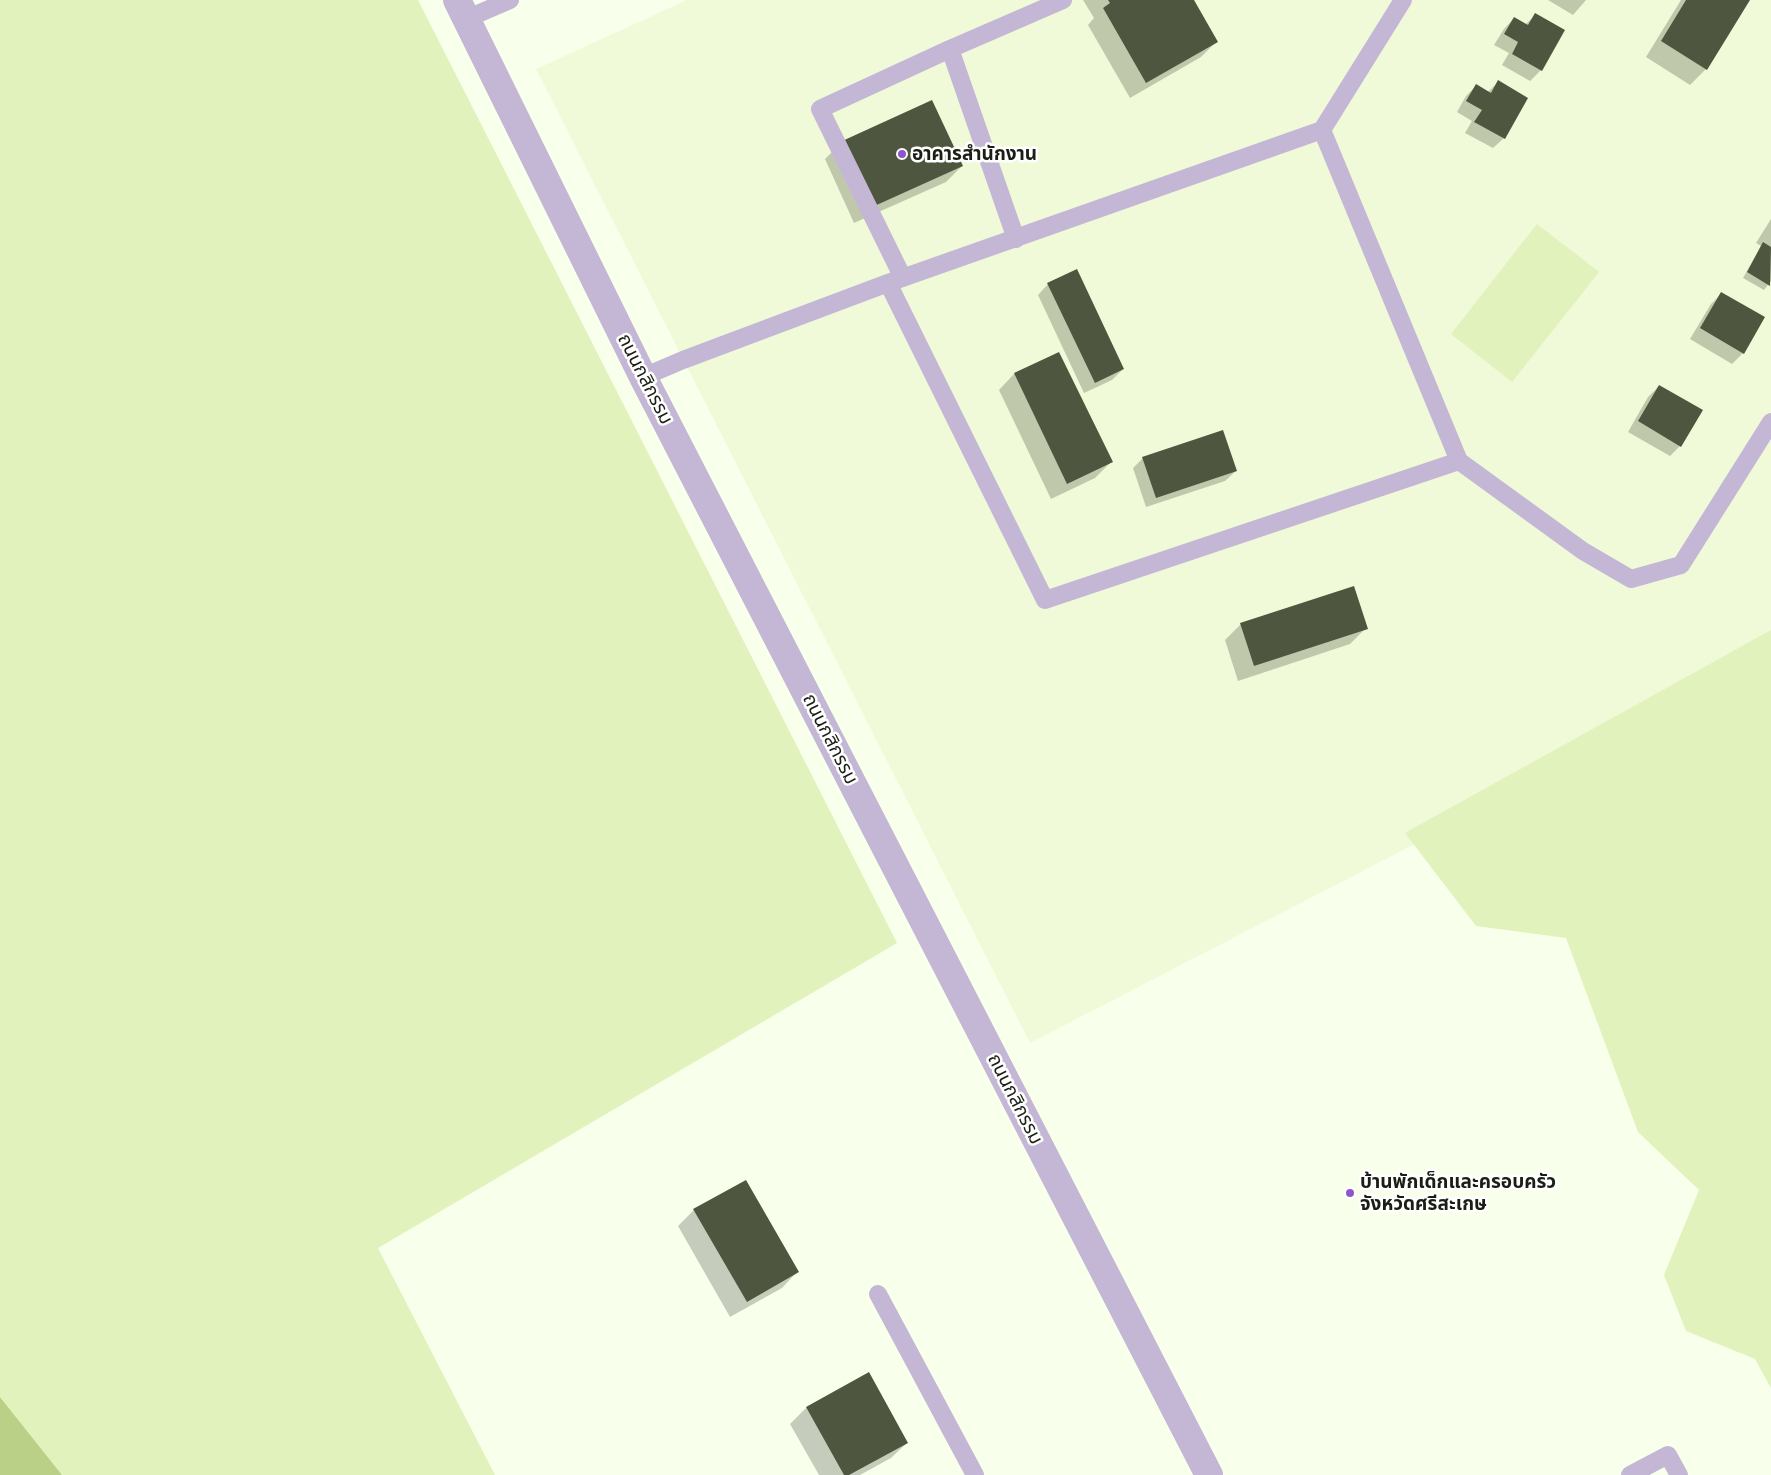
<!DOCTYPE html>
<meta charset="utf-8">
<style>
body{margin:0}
canvas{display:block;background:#f8ffea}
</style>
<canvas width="1771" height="1475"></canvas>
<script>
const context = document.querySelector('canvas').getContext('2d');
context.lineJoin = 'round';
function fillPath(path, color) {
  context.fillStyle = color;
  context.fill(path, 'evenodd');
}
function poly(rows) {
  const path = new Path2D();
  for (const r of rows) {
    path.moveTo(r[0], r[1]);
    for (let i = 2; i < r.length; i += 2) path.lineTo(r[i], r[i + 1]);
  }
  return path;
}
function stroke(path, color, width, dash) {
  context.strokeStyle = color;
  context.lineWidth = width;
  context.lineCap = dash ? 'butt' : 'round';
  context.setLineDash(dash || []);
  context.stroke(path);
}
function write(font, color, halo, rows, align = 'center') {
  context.font = font + ' "Alegreya Sans","Noto Sans Thai",sans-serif';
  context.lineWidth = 5;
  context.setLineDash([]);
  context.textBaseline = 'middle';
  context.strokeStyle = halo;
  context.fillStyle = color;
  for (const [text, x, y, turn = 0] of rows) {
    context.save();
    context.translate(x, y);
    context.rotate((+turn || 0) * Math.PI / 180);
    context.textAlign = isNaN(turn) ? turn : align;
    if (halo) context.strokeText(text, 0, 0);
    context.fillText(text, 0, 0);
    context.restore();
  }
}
fillPath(poly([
 [687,0,1771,0,1771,651,1409,847,1030,1043,536,69]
]), '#f0fad8');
fillPath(poly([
 [0,0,418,0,897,943,378,1248,495,1475,62,1475,0,1397],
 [1537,224,1599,272,1512,382,1451,334],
 [1771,630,1771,1388,1755,1359,1686,1331,1664,1275,1699,1190,1638,1132,1566,938,1476,926,1405,833]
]), '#e1f2bc');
fillPath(poly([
 [0,1397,62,1475,0,1475]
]), '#bbd087');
fillPath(poly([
 [1083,0,1192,0,1217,41,1201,57,1130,98,1088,25,1094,18],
 [1548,0,1586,0,1573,15],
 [1681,0,1748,0,1706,69,1690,85,1646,57],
 [1535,15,1564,30,1541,70,1530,81,1502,65,1509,53,1494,45,1504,29,1514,18,1525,25],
 [1498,82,1504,138,1493,148,1465,133,1472,121,1457,112,1466,96,1476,86,1488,92],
 [841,143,962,166,946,182,854,223,825,159],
 [1771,219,1771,281,1764,290,1743,278,1761,246,1756,243],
 [1048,284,1123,369,1112,380,1084,393,1038,295],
 [1721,294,1763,318,1743,353,1732,364,1690,339,1711,304],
 [1058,353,1111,462,1095,478,1051,499,999,390,1014,374],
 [1659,386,1680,446,1670,456,1628,432,1648,397],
 [1143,458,1236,471,1225,481,1146,507,1133,468],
 [1241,624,1366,628,1350,644,1238,681,1225,640],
 [694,1210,797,1272,782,1288,730,1317,678,1226],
 [869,1374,907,1443,891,1458,860,1475,819,1475,790,1424,806,1408]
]), '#0003');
fillPath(poly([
 [1108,0,1194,0,1218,42,1146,83,1103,8,1110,3],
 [1686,0,1750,0,1707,70,1661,41],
 [1535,13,1565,30,1542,71,1512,54,1518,42,1504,34,1514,17,1528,25],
 [1498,80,1528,98,1505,139,1474,122,1482,110,1466,101,1476,84,1491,93],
 [932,100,963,166,870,208,840,142],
 [1763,242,1771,247,1770,286,1747,272],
 [1077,269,1124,369,1095,383,1047,283],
 [1721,292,1765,317,1744,354,1700,328],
 [1059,352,1113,462,1067,484,1014,373],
 [1659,385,1703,410,1681,447,1638,421],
 [1223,430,1237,471,1156,498,1142,457],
 [1354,586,1368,629,1254,666,1240,623],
 [746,1180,799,1272,747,1302,693,1209],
 [869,1372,908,1443,849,1475,844,1475,806,1407]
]), '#4f5640');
stroke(poly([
 [466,19,510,0],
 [950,49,1016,239],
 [1322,130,1459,461,1583,551,1631,579,1681,565,1771,422],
 [903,278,820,109,950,49,1063,0],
 [888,283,1045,600,1459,461],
 [643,377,683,360,888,283,1322,130,1403,0],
 [878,1294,975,1475],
 [1630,1475,1668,1455,1679,1475]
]), '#c4b7d6', 18);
stroke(poly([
 [457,0,643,377,1209,1475]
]), '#c4b7d6', 28);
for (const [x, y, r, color] of [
 [902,154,5,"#9055cc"],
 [1350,1193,5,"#9055cc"]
]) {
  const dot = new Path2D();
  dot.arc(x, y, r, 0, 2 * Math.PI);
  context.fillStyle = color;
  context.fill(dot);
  stroke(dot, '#fff', 2);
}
write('bold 19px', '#1b1e14', '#fff', [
 ["อาคารสำนักงาน",912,154],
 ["บ้านพักเด็กและครอบครัว",1360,1182],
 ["จังหวัดศรีสะเกษ",1360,1204]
], 'left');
write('19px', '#1b1e14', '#fff', [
 ["ถนนกสิกรรม",645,379,63],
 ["ถนนกสิกรรม",830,739,63],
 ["ถนนกสิกรรม",1015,1099,63]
]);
</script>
